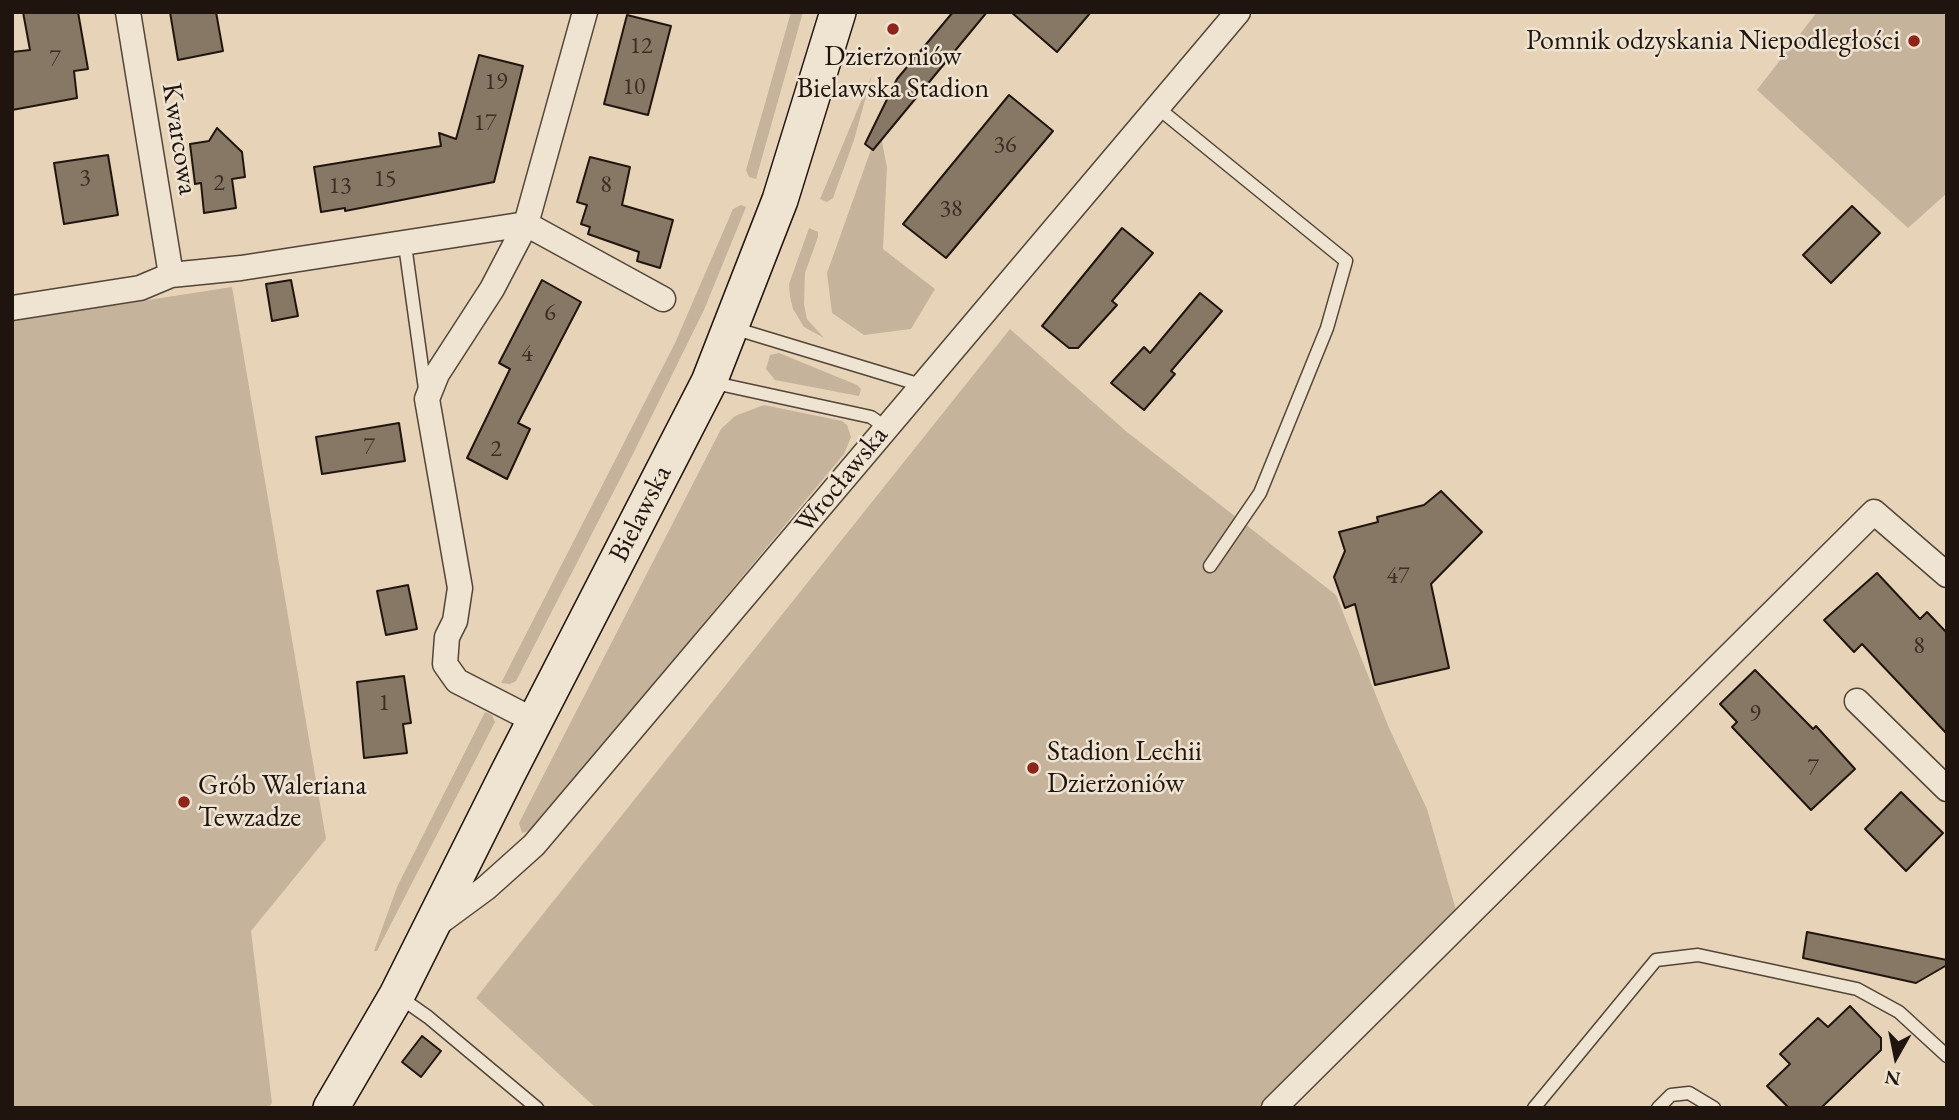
<!DOCTYPE html>
<meta charset="utf-8">
<style>
body{margin:0}
#map{position:relative;width:1959px;height:1120px;overflow:hidden;background:#e7d4b8;font-family:"EB Garamond",serif}
canvas{display:block}
.frame{position:absolute;inset:0;border:14px solid #20150e;pointer-events:none}
.north{position:absolute;left:1861px;top:1022px;width:70px;height:70px;-webkit-text-stroke:5px #efe3d1;paint-order:stroke;rotate:189deg;font-size:19px;font-weight:700;line-height:28px;text-align:center;color:#20150e}
.north::after{content:'';display:block;margin:auto;width:24px;height:32px;background:#20150e;clip-path:polygon(50% 0,100% 100%,50% 72%,0 100%)}
</style>
<div id="map">
<canvas width="1959" height="1120"></canvas>
<div class="frame"></div>
<div class="north">N</div>
</div>
<script>
const context = document.querySelector('canvas').getContext('2d');
context.lineJoin = 'round';
function fillPath(path, color) {
  context.fillStyle = color;
  context.fill(path, 'evenodd');
}
function poly(rows) {
  const path = new Path2D();
  for (const r of rows) {
    path.moveTo(r[0], r[1]);
    for (let i = 2; i < r.length; i += 2) path.lineTo(r[i], r[i + 1]);
  }
  return path;
}
function stroke(path, color, width, dash) {
  context.strokeStyle = color;
  context.lineWidth = width;
  context.lineCap = dash ? 'butt' : 'round';
  context.setLineDash(dash || []);
  context.stroke(path);
}
function write(font, color, halo, rows, align = 'center') {
  context.font = font + ' "EB Garamond",serif';
  context.lineWidth = 5;
  context.setLineDash([]);
  context.textBaseline = 'middle';
  context.strokeStyle = halo;
  context.fillStyle = color;
  for (const [text, x, y, turn = 0] of rows) {
    context.save();
    context.translate(x, y);
    context.rotate((+turn || 0) * Math.PI / 180);
    context.textAlign = isNaN(turn) ? turn : align;
    if (halo) context.strokeText(text, 0, 0);
    context.fillText(text, 0, 0);
    context.restore();
  }
}
fillPath(poly([
 [791,12,803,12,756,179,749,177,746,170],
 [1817,12,1947,12,1947,193,1908,228,1757,90],
 [872,75,854,140,833,198,827,202,820,199],
 [879,127,887,167,883,249,935,289,911,329,864,335,832,313,827,273],
 [741,205,746,207,704,310,632,456,516,681,510,684,501,683,675,343,733,209],
 [809,228,818,232,818,237,805,273,804,304,807,319,824,338,804,327,793,309,790,297,789,284],
 [232,287,326,839,251,931,272,1103,268,1108,12,1108,12,321],
 [1010,329,1127,432,1336,595,1389,728,1427,809,1460,924,1265,1108,596,1108,476,998],
 [779,353,857,385,861,389,859,396,775,380,766,369,770,355],
 [764,405,842,421,847,425,851,437,844,454,581,771,529,831,522,833,519,823,721,429,735,416],
 [485,712,492,715,495,722,377,951,374,951,397,887]
]), '#c5b49b');
const building = poly([
 [23,12,78,12,88,69,74,71,77,98,12,110,12,52,30,50,23,12],
 [170,12,216,12,223,51,178,60,170,12],
 [953,12,987,12,873,150,865,144,897,79,953,12],
 [1011,12,1091,12,1057,52,1011,12],
 [627,15,671,26,648,115,604,104,627,15],
 [479,55,523,66,494,182,345,211,345,208,321,212,314,167,441,146,439,133,456,139,479,55],
 [1009,95,1053,131,946,258,903,224,1009,95],
 [217,128,242,152,245,177,232,179,236,208,204,213,201,183,195,184,190,144,209,141,217,128],
 [108,155,118,215,64,224,54,163,108,155],
 [590,157,630,167,622,205,673,220,660,268,637,261,639,252,588,234,590,227,581,224,587,205,577,202,590,157],
 [1852,206,1880,233,1831,283,1803,255,1852,206],
 [1122,228,1153,253,1112,301,1117,305,1078,348,1069,348,1042,326,1122,228],
 [291,280,298,316,272,321,266,284,291,280],
 [542,280,581,302,518,423,530,429,507,479,467,458,510,369,499,363,542,280],
 [1200,293,1222,311,1171,371,1175,374,1144,410,1111,383,1144,347,1150,353,1200,293],
 [399,423,405,461,322,474,316,437,399,423],
 [1441,491,1482,532,1431,584,1449,668,1375,685,1355,604,1345,608,1334,577,1345,551,1339,532,1378,522,1377,517,1424,505,1441,491],
 [1877,573,1920,619,1927,612,1947,633,1947,734,1862,644,1854,652,1824,620,1877,573],
 [408,585,417,629,386,635,377,591,408,585],
 [1755,670,1813,729,1816,726,1855,769,1811,810,1732,727,1737,722,1720,704,1755,670],
 [404,676,411,723,403,724,407,753,364,758,357,682,404,676],
 [1901,792,1943,833,1906,871,1865,829,1901,792],
 [1807,932,1947,960,1947,965,1916,983,1803,958,1807,932],
 [1850,1006,1881,1038,1881,1050,1821,1108,1789,1108,1767,1086,1790,1064,1780,1054,1818,1018,1828,1027,1850,1006],
 [422,1036,441,1051,421,1077,402,1062,422,1036]
]);
fillPath(building, '#877866');
stroke(building, '#20150e', 2);
const lane = poly([
 [1158,108,1346,261,1327,328,1260,493,1210,566],
 [405,245,425,389],
 [733,328,921,385],
 [710,382,871,417,885,427],
 [398,996,428,1017,537,1108],
 [1534,1108,1656,960,1698,955,1857,989,1899,1012,1947,1056],
 [1658,1108,1671,1095,1689,1093,1714,1108]
]);
const street = poly([
 [128,12,171,275],
 [12,308,140,288,171,275,241,268,526,224,663,299],
 [1857,701,1947,789],
 [535,721,457,681,445,664,447,637,455,621,460,588,427,399,437,374,492,289,526,224,585,12],
 [433,927,486,888,534,845,1238,12],
 [1274,1108,1874,512,1947,575]
]);
const secondary = poly([
 [331,1108,397,995,508,773,709,382,780,200,838,12]
]);
stroke(lane, '#524538', 15);
stroke(street, '#524538', 27);
stroke(secondary, '#20150e', 38);
stroke(lane, '#efe3d1', 12);
stroke(street, '#efe3d1', 24);
stroke(secondary, '#efe3d1', 35);
for (const [x, y, r, color] of [
 [893,29,7,"#8f2418"],
 [1914,41,7,"#8f2418"],
 [1033,768,7,"#8f2418"],
 [184,802,7,"#8f2418"]
]) {
  const dot = new Path2D();
  dot.arc(x, y, r, 0, 2 * Math.PI);
  context.fillStyle = color;
  context.fill(dot);
  stroke(dot, '#efe3d1', 2.5);
}
write('24px', '#3a2e24', null, [
 ["12",641,46],
 ["7",55,59],
 ["19",496,82],
 ["10",634,87],
 ["17",485,123],
 ["36",1005,145],
 ["3",85,178],
 ["15",385,179],
 ["2",219,183],
 ["8",606,185],
 ["13",340,186],
 ["38",951,209],
 ["6",550,313],
 ["4",527,354],
 ["7",369,447],
 ["2",496,449],
 ["47",1398,576],
 ["8",1919,646],
 ["1",384,703],
 ["9",1755,714],
 ["7",1813,768]
]);
write('28px', '#20150e', '#efe3d1', [
 ["Pomnik odzyskania Niepodległości",1900,41,"right"],
 ["Dzierżoniów",893,57,"center"],
 ["Bielawska Stadion",893,89,"center"],
 ["Stadion Lechii",1047,752],
 ["Dzierżoniów",1047,784],
 ["Grób Waleriana",198,786],
 ["Tewzadze",198,818]
], 'left');
write('28px', '#20150e', '#efe3d1', [
 ["Kwarcowa",179,139,81],
 ["Wrocławska",842,480,-51],
 ["Bielawska",641,514,-63]
]);
</script>
